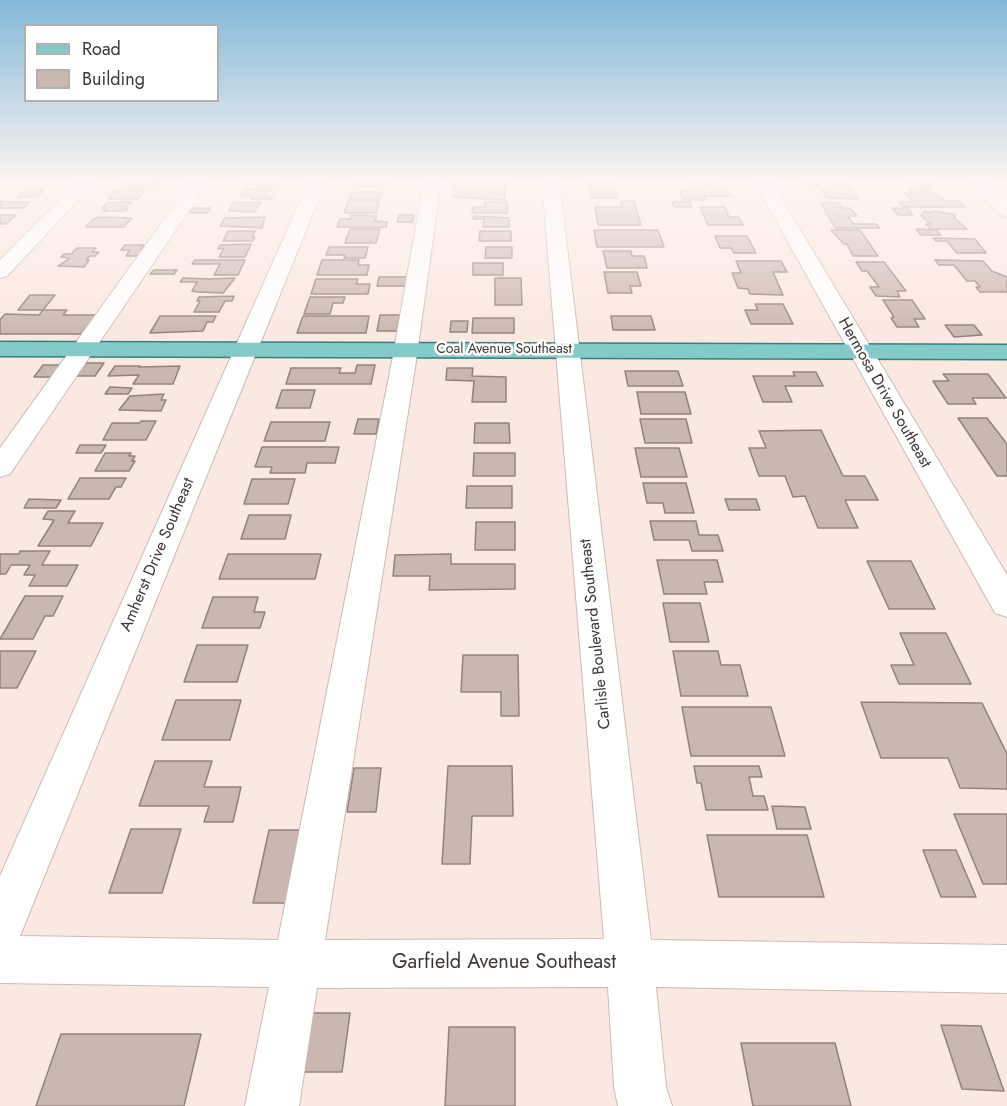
<!DOCTYPE html>
<style>
body{margin:0}
#map{position:relative;width:1007px;height:1106px;overflow:hidden;background:#fbe8e0;font-family:Jost,sans-serif}
canvas{display:block}
.legend{position:absolute;left:24px;top:24px;width:195px;height:78px;box-sizing:border-box;background:#fff;border:2px solid #b2afae;margin:0;padding:8px 10px;list-style:none;font-size:18px;color:#3e3734}
.legend li{display:flex;align-items:center;gap:12px;height:30px}
.legend b{width:30px;border:2px solid #b2afae}
</style>
<div id="map">
<canvas width="1007" height="1106"></canvas>
<ul class="legend">
<li><b style="height:8px;background:#85caca"></b>Road</li>
<li><b style="height:16px;background:#cab8b0"></b>Building</li>
</ul>
</div>
<script>
const context = document.querySelector('canvas').getContext('2d');
context.lineJoin = 'round';
function fillPath(path, color) {
  context.fillStyle = color;
  context.fill(path, 'evenodd');
}
function poly(rows) {
  const path = new Path2D();
  for (const r of rows) {
    path.moveTo(r[0], r[1]);
    for (let i = 2; i < r.length; i += 2) path.lineTo(r[i], r[i + 1]);
  }
  return path;
}
function stroke(path, color, width, dash) {
  context.strokeStyle = color;
  context.lineWidth = width;
  context.lineCap = dash ? 'butt' : 'round';
  context.setLineDash(dash || []);
  context.stroke(path);
}
function write(font, color, halo, rows, align = 'center') {
  context.font = font + ' Jost,sans-serif';
  context.lineWidth = 5;
  context.setLineDash([]);
  context.textBaseline = 'middle';
  context.strokeStyle = halo;
  context.fillStyle = color;
  for (const [text, x, y, turn = 0] of rows) {
    context.save();
    context.translate(x, y);
    context.rotate((+turn || 0) * Math.PI / 180);
    context.textAlign = isNaN(turn) ? turn : align;
    if (halo) context.strokeText(text, 0, 0);
    context.fillText(text, 0, 0);
    context.restore();
  }
}
const building = poly([
 [125,181,150,181,148,183,160,183,157,187,127,187,129,184,123,184,125,181],
 [249,181,279,181,277,187,257,187,258,184,247,184,249,181],
 [356,181,390,181,388,186,355,186,356,181],
 [455,181,505,181,505,200,453,197,455,181],
 [588,181,613,181,617,198,592,198,588,181],
 [804,181,847,184,859,199,827,198,819,187,808,187,804,181],
 [907,181,930,181,936,188,921,188,907,181],
 [686,184,715,184,717,187,726,187,731,196,704,196,706,200,683,200,679,191,698,191,697,188,688,188,686,184],
 [26,189,45,189,37,197,17,197,26,189],
 [245,189,272,189,265,196,273,196,271,199,251,199,253,196,241,196,245,189],
 [909,189,929,190,946,201,959,201,965,207,903,207,899,202,913,202,904,193,911,193,909,189],
 [129,190,145,190,138,199,108,199,114,191,129,190],
 [352,192,382,192,380,199,349,199,352,192],
 [0,201,2,202,30,202,23,208,0,208,0,201],
 [348,201,379,201,376,213,344,213,348,201],
 [621,201,634,201,641,225,598,225,595,207,622,207,621,201],
 [108,202,132,202,123,208,128,208,126,211,103,211,106,208,102,208,108,202],
 [242,202,261,202,254,212,229,211,233,203,242,202],
 [485,202,507,202,508,213,472,213,473,207,484,207,485,202],
 [672,202,690,202,692,207,674,207,672,202],
 [821,203,839,203,842,208,850,208,857,216,848,216,853,224,876,224,880,228,835,228,821,203],
 [700,207,725,207,729,217,738,217,743,225,708,225,700,207],
 [193,208,211,208,207,213,189,213,193,208],
 [892,208,907,208,913,215,898,215,892,208],
 [924,211,932,213,934,211,956,215,954,218,967,229,931,229,926,224,931,224,921,216,924,211],
 [0,215,16,215,6,224,0,224,0,215],
 [351,215,377,216,375,221,387,222,386,227,337,227,340,219,350,219,351,215],
 [399,215,414,215,413,222,397,222,399,215],
 [474,216,509,218,509,227,483,227,484,219,473,219,474,216],
 [99,217,132,218,124,227,86,227,92,220,99,217],
 [265,217,262,228,220,226,225,218,265,217],
 [350,229,380,229,376,243,345,243,350,229],
 [916,229,936,230,941,235,921,235,916,229],
 [594,230,658,230,664,247,597,247,594,230],
 [831,230,860,230,878,256,853,256,847,244,844,244,831,230],
 [228,231,255,231,252,237,255,237,253,241,223,241,228,231],
 [480,231,511,231,511,241,479,241,480,231],
 [715,236,747,236,756,253,734,253,731,248,720,248,715,236],
 [933,238,975,239,986,253,957,253,947,241,936,241,933,238],
 [251,244,245,257,219,257,224,248,218,249,220,245,251,244],
 [125,245,144,245,141,249,149,249,143,256,126,256,130,250,121,250,125,245],
 [329,247,368,247,365,258,344,258,345,255,326,255,329,247],
 [486,247,512,247,512,258,485,258,486,247],
 [77,248,96,248,92,252,99,252,95,256,90,256,86,260,89,260,84,267,58,266,70,258,61,257,64,254,71,254,77,248],
 [603,251,631,251,632,256,644,256,647,268,607,268,603,251],
 [195,260,245,260,238,275,214,275,220,264,192,264,195,260],
 [322,260,359,260,358,265,369,265,367,275,317,275,322,260],
 [935,260,983,261,992,271,1007,277,1007,292,980,292,976,287,980,287,975,281,967,281,954,265,939,265,935,260],
 [736,261,781,261,787,272,773,272,783,295,750,294,748,289,738,288,732,273,741,273,736,261],
 [856,262,884,262,906,291,897,291,900,297,876,296,870,287,879,287,867,271,862,271,856,262],
 [473,263,503,263,503,275,473,275,473,263],
 [154,270,177,270,174,274,150,274,154,270],
 [604,272,637,272,641,286,630,286,632,293,608,293,604,272],
 [379,277,407,277,405,286,377,286,379,277],
 [183,278,209,279,235,278,223,293,198,292,192,291,197,282,180,282,183,278],
 [495,278,521,278,522,305,495,305,495,278],
 [316,279,358,279,356,284,370,284,368,294,311,294,316,279],
 [30,295,55,295,43,310,18,310,30,295],
 [234,296,232,301,225,301,219,312,194,312,200,301,197,301,199,297,234,296],
 [310,297,345,297,343,303,333,303,330,314,304,314,310,297],
 [883,300,912,300,925,319,914,319,919,327,897,327,891,318,894,317,883,300],
 [755,304,783,304,793,324,751,324,745,310,758,310,755,304],
 [43,310,67,310,63,315,99,315,86,334,0,334,0,320,5,314,39,315,43,310],
 [380,315,400,315,397,331,377,331,380,315],
 [160,316,216,316,213,322,207,322,203,331,150,333,160,316],
 [303,316,369,316,366,333,297,333,303,316],
 [611,316,651,316,655,330,613,330,611,316],
 [473,318,514,318,514,333,472,333,473,318],
 [451,321,468,321,467,332,450,332,451,321],
 [945,325,974,325,982,335,954,337,945,325],
 [84,363,104,363,95,376,75,376,84,363],
 [43,365,64,365,55,377,34,377,43,365],
 [357,365,375,365,371,384,286,384,291,368,341,368,339,373,355,373,357,365],
 [115,366,140,366,139,367,180,366,173,384,133,384,139,375,108,376,115,366],
 [447,368,473,368,472,376,506,377,506,402,472,402,474,381,446,380,447,368],
 [625,371,678,371,683,386,628,386,625,371],
 [793,372,816,372,823,386,785,386,792,402,763,402,753,376,795,376,793,372],
 [943,374,988,374,1006,398,972,398,976,404,948,404,933,381,949,381,943,374],
 [110,387,132,388,128,394,105,394,110,387],
 [282,390,315,390,310,408,276,408,282,390],
 [637,392,685,392,691,414,641,414,637,392],
 [164,394,161,400,166,400,161,411,119,410,130,396,164,394],
 [958,418,987,418,1007,444,1007,476,997,476,958,418],
 [358,419,379,419,376,434,354,434,358,419],
 [640,419,686,419,692,443,645,443,640,419],
 [141,421,156,421,146,440,103,440,112,423,140,423,141,421],
 [271,422,330,422,325,441,264,441,271,422],
 [475,423,509,423,510,443,474,443,475,423],
 [821,430,843,476,865,476,878,500,845,500,858,528,818,528,805,496,793,497,785,476,759,476,749,448,766,448,759,431,821,430],
 [80,445,106,445,101,453,76,453,80,445],
 [262,447,339,447,335,463,307,463,305,473,270,473,272,467,255,467,262,447],
 [635,448,679,448,687,477,641,477,635,448],
 [105,453,131,453,129,456,135,456,132,461,135,461,129,471,95,471,105,453],
 [474,453,515,453,515,476,473,476,474,453],
 [80,478,126,478,121,487,116,487,109,499,68,499,80,478],
 [252,479,295,479,288,504,244,504,252,479],
 [643,483,686,483,694,513,665,513,663,503,647,503,643,483],
 [467,486,512,486,512,508,466,508,467,486],
 [29,499,61,500,56,508,24,508,29,499],
 [725,499,756,499,760,510,729,510,725,499],
 [48,511,75,511,68,523,103,523,91,546,38,546,54,520,43,519,48,511],
 [249,515,291,515,285,539,241,539,249,515],
 [650,521,696,521,699,535,718,535,723,551,692,551,689,540,654,540,650,521],
 [476,522,515,522,515,550,475,550,476,522],
 [20,551,50,551,42,565,78,565,67,586,29,586,35,575,24,575,30,565,11,565,6,574,0,574,0,554,19,554,20,551],
 [228,554,321,554,315,579,219,579,228,554],
 [451,554,451,564,515,564,515,589,429,590,430,576,393,576,395,555,451,554],
 [657,560,717,560,723,582,704,582,707,594,664,594,657,560],
 [867,561,911,561,935,609,889,609,867,561],
 [25,596,63,596,53,616,45,616,33,639,0,639,25,596],
 [213,597,258,597,254,612,265,612,260,628,202,628,213,597],
 [663,603,700,603,709,642,670,642,663,603],
 [900,633,946,633,971,684,899,684,891,665,914,665,900,633],
 [197,645,248,645,237,682,184,682,197,645],
 [0,651,36,651,17,688,0,688,0,651],
 [673,651,718,651,721,665,740,665,748,696,681,696,673,651],
 [463,655,518,655,519,716,501,716,501,692,461,692,463,655],
 [176,700,241,700,230,740,162,740,176,700],
 [861,702,982,703,1007,754,1007,789,960,788,948,758,881,758,861,702],
 [682,707,771,707,785,756,691,756,682,707],
 [155,761,212,761,204,787,241,787,233,822,204,822,209,806,139,806,155,761],
 [448,766,512,766,513,816,472,816,470,864,442,864,448,766],
 [694,766,759,766,762,777,749,777,753,796,764,796,768,810,706,810,701,783,697,783,694,766],
 [354,768,381,768,376,812,347,812,354,768],
 [772,806,805,807,811,829,777,829,772,806],
 [954,814,1007,814,1007,884,983,884,954,814],
 [131,829,181,829,162,893,109,893,131,829],
 [269,830,309,830,296,903,253,903,269,830],
 [707,835,807,835,824,897,719,897,707,835],
 [923,850,956,850,976,897,941,897,923,850],
 [307,1013,350,1013,342,1072,298,1072,307,1013],
 [941,1025,981,1026,1004,1091,962,1089,941,1025],
 [449,1027,515,1027,515,1106,445,1106,449,1027],
 [61,1034,201,1034,184,1106,36,1106,61,1034],
 [741,1043,835,1043,851,1106,753,1106,741,1043]
]);
fillPath(building, '#cab8b0');
stroke(building, '#93827a', 1.5);
const minor = poly([
 [78,181,96,181,7,276,0,278,0,260,78,181],
 [192,181,209,181,10,474,0,477,0,448,192,181],
 [309,181,326,181,20,936,278,940,392,361,424,181,441,181,416,361,325,940,604,939,542,181,559,181,651,940,1007,945,1007,993,656,987,666,1087,672,1106,618,1106,614,1087,608,987,317,988,299,1106,245,1106,269,987,0,983,0,876,309,181],
 [754,181,771,181,1007,575,1007,617,995,613,754,181],
 [967,181,985,181,1007,201,1007,216,1001,215,967,181]
]);
const major = poly([
 [0,342,1007,345,1007,359,0,356,0,342]
]);
stroke(minor, '#cdbbb3', 2);
stroke(major, '#387f7e', 3);
fillPath(minor, '#fff');
fillPath(major, '#85caca');
const sky = context.createLinearGradient(0, 0, 0, 336);
sky.addColorStop(0, '#82b9d8');
sky.addColorStop(0.54, '#fdf5f1');
sky.addColorStop(1, '#fdf5f100');
context.fillStyle = sky;
context.fillRect(0, 0, 1007, 336);
write('14px', '#3e3734', '#fff', [
 ["Coal Avenue Southeast",504,350]
]);
write('16px', '#3e3734', '#fff', [
 ["Hermosa Drive Southeast",884,393,60],
 ["Amherst Drive Southeast",158,555,-67],
 ["Carlisle Boulevard Southeast",596,634,-96]
]);
write('20px', '#3e3734', '#fff', [
 ["Garfield Avenue Southeast",504,963]
]);
</script>
